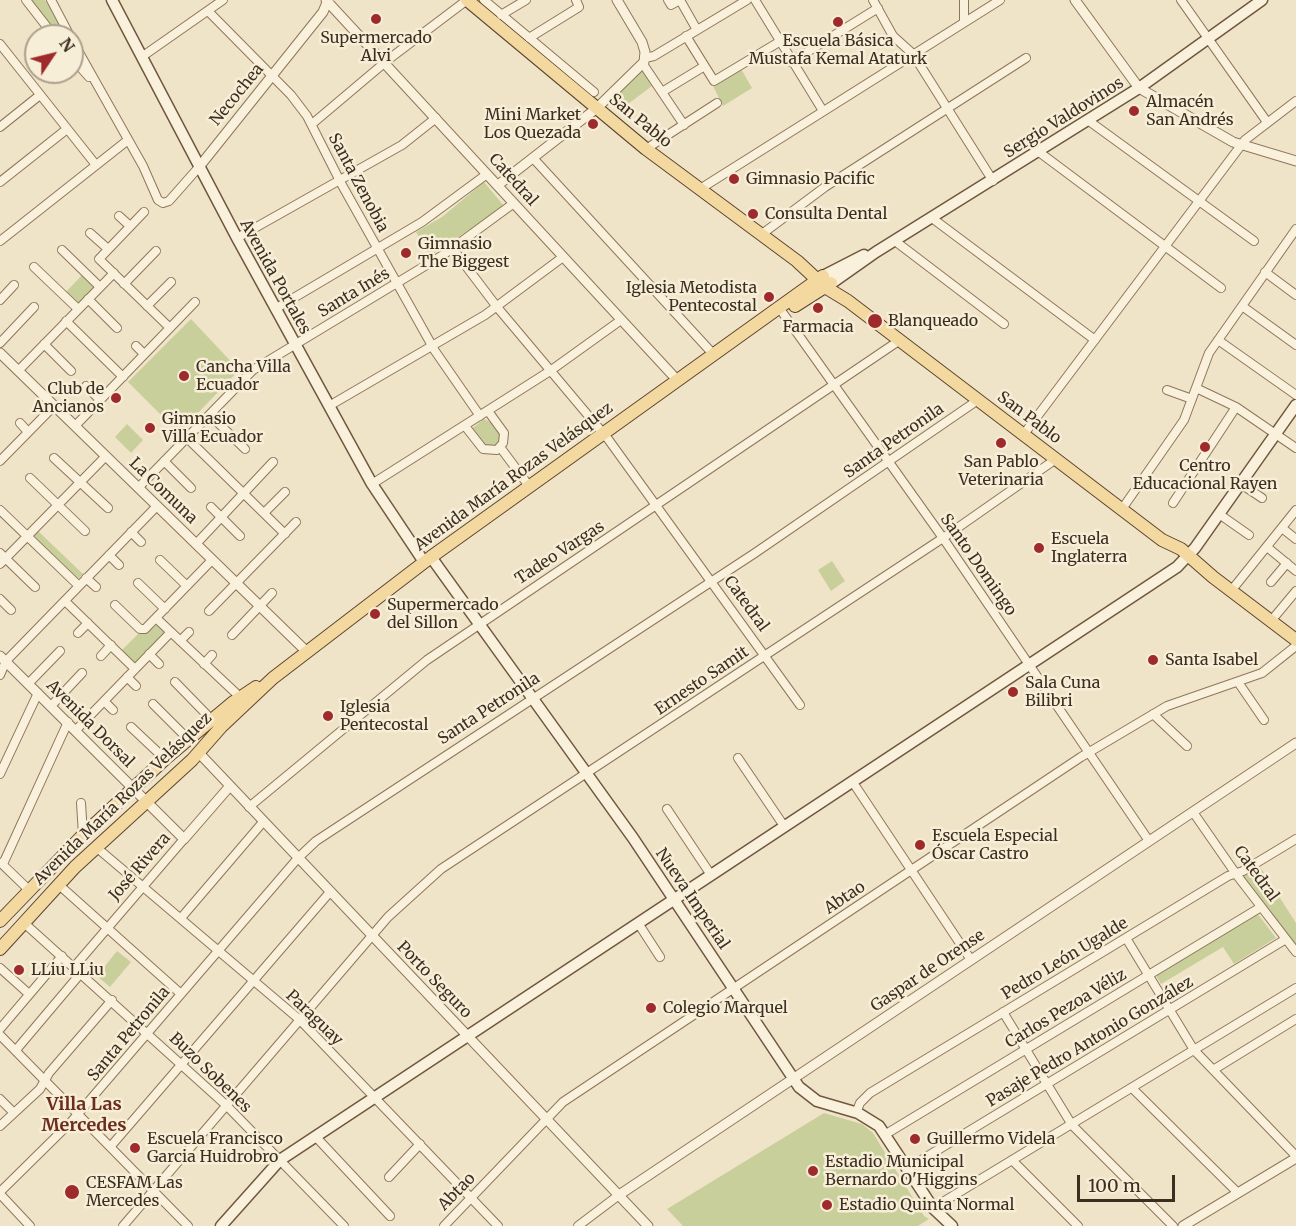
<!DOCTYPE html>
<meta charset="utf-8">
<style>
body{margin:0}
#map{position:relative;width:1296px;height:1226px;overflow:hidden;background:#f0e4c8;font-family:Merriweather,serif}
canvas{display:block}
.north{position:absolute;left:24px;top:24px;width:60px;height:60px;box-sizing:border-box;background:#f7eed8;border:2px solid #ada18e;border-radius:50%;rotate:55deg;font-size:16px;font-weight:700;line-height:24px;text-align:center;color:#3d2e20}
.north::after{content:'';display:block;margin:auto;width:21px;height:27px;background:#9e2a2b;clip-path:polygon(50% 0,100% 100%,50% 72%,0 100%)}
.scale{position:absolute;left:1077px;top:1175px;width:98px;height:27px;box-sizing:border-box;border:3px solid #3d2e20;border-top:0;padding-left:8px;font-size:18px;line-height:21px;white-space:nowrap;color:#3d2e20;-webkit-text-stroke:4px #f7eed8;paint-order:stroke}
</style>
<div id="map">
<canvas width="1296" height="1226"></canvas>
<div class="north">N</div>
<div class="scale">100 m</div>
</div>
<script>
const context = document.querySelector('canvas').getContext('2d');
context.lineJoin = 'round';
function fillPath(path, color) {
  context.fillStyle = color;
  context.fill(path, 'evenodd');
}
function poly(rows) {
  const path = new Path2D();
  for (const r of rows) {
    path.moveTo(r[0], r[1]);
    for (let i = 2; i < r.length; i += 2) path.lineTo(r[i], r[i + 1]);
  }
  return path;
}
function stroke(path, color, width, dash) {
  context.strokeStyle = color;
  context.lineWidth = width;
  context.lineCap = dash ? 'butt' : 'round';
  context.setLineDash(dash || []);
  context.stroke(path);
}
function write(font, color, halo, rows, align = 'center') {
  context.font = font + ' Merriweather,serif';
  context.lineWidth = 5;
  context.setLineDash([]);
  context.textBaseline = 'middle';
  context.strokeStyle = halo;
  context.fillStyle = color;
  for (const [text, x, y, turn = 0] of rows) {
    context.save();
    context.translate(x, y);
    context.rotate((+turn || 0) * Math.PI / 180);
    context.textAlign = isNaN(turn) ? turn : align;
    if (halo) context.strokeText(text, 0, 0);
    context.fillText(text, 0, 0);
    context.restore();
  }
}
fillPath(poly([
 [29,0,45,0,66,36,57,36],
 [740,67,752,88,723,106,712,84],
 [643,70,652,86,620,110,611,101],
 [484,182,504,206,430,256,416,232,442,217],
 [83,274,95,286,76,306,64,294],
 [191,319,239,370,179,433,128,382],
 [484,419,492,423,499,431,500,440,491,448,482,445,471,429],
 [127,424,143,440,131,453,115,437],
 [37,530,83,574,76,581,31,536],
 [832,561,845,581,831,591,818,570],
 [158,624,167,630,134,664,121,651,140,632,144,634],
 [1259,865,1296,923,1296,946,1242,876],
 [1257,913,1276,938,1234,964,1223,947,1161,984,1155,974],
 [117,951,131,962,110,987,97,976],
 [824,1113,862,1124,873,1133,924,1216,929,1219,918,1226,683,1226,667,1209]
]), '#c9cf9b');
const minor = poly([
 [26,0,54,36],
 [51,0,70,36],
 [484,0,594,92],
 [668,0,671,5,680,0,697,30],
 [755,0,823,111],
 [873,0,893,36,913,54,993,181],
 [1181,0,1267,122],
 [208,11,291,95,307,116,342,185,435,351,480,416],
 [501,15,526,0],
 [964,22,964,0],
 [686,36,714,81,779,42],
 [529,38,579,7,576,0],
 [72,40,143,166,158,200,163,203,169,201,199,167],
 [0,44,96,165],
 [143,56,223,0],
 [72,58,89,77],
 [645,58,654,56,747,0],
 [791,62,878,8],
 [643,64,684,125],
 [662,92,703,67],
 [1089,121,1254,241],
 [312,124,389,59,467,0],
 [0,127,40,95],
 [646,149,717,103],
 [1039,152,1221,288],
 [533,158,714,355],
 [0,182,67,129],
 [700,189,1000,0],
 [144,212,99,259,170,328],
 [119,216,130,226],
 [932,218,1095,340],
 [90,233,108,249],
 [762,234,825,187,1026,58],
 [237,238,402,145,436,118],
 [0,241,128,140],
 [895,241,1004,324],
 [453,249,497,307,608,439,800,705],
 [62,250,100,287],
 [34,267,78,309],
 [1265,272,1296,295],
 [124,284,156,251],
 [88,299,117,328],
 [0,300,14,285],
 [147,306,171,282],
 [1242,306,1296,345],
 [275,309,422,222,487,174],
 [780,309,943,538,1149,841],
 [66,321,123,377],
 [1218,340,1296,395],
 [0,343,34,307],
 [44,344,71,371],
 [136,346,144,354],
 [18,371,114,273],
 [86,386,100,400],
 [1196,388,1236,407,1296,448],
 [1167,390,1192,399],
 [329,406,485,315,563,257],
 [210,415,245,449],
 [20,423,28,432],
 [75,426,195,302],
 [465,426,483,449,497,450,503,443,504,433,488,411],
 [1024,434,1245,140,1296,101],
 [187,438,285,534],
 [500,447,529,486],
 [54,458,108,508],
 [0,461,54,406],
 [164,461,191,488],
 [30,478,85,531],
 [372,484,550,371,621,320],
 [1241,484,1262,498],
 [138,488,253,370,443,255,514,203],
 [1173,503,1236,407],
 [211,507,240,536],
 [1122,509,1184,420,1209,353,1296,229],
 [0,510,79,586],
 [264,513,285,492],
 [1219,514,1249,535],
 [1282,528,1296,539],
 [131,532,141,542],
 [196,544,273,462],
 [1267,547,1296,571],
 [0,553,35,587],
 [109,555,119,565],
 [160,560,187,586],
 [0,564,106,456],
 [86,578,96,587],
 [1271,582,1287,563],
 [138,583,165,609],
 [1231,591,1296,510],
 [0,599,11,610],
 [65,601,135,669],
 [115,605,140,629,145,629,212,560],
 [209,611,296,522],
 [156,618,240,697],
 [1271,621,1296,591],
 [78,633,88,623],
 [232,635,272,593],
 [180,641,189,632],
 [149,654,159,664],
 [101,656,111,645],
 [204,664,212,655],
 [0,675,6,661,157,506],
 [127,677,136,686],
 [175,682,212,720],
 [1238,682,1264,720],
 [28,684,60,651],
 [104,701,113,710],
 [153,704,188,739],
 [51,706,82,673],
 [1153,714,1187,746],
 [131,727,165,759],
 [76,730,171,632],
 [738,758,784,826],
 [0,774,38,693],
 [852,781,971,960],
 [81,803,83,835],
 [249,807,427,660,900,340],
 [667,809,711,875],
 [1193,812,1236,874,1296,952],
 [96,847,300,1020,498,1226],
 [1,863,29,890],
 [3,864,68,722],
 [58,884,181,994],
 [181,918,263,822],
 [23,922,226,1105,344,1226],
 [638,923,660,957],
 [1126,938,1194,1050,1296,1156],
 [74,967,184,839],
 [0,968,29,994],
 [1003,1012,1072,1125,1173,1226],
 [0,1029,62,956],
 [0,1035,188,1226],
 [16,1050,81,973],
 [1213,1070,1296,1019],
 [1132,1088,1238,1193],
 [0,1099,14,1113],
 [856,1113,860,1103,870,1093,1228,876,1243,871,1296,839],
 [0,1126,40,1089,49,1073,112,1000],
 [886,1134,1261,907],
 [316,1137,390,1216],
 [111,1146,330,892],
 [1012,1160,1078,1226],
 [908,1168,1286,939],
 [389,1177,420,1144],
 [0,1192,71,1122,298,858,316,841,755,553,978,400],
 [0,1194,30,1226],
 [933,1208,1296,988],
 [123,1226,388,917,441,869,943,538,1056,459],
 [444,1226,563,1102,1081,757,1167,706,1262,673,1296,646],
 [578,1226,619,1195]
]);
const tertiary = poly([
 [326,0,678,381],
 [1075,0,1139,88,1233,142,1296,161],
 [199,167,323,12,328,0],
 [498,185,597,108,644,62,645,52,642,42,617,0],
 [0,353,306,651],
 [0,656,184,839,230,786],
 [199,753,648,1226],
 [619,1195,1296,743],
 [1183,1226,1296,1158]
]);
const secondary = poly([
 [112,0,237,238,372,484,424,562],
 [823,276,864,255],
 [832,283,876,252,1139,88,1262,0],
 [431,557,633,838,799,1087,817,1101,858,1113,879,1126,933,1208,952,1226],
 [221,1226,280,1160,1177,567,1195,548,1296,405]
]);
const primary = poly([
 [467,0,646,149,797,261,825,287,848,301,1162,540,1181,549,1213,577,1296,640],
 [795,306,831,283],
 [0,921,83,835,165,759,232,703,256,687],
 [0,949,75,867,192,760,221,727,273,678,431,557,823,276]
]);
stroke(minor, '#8d765c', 10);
stroke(tertiary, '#8d765c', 11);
stroke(secondary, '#6f573f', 13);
stroke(primary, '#5b4430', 14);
stroke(minor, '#faf1dc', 8);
stroke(tertiary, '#faf1dc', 9);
stroke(secondary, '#faf1dc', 10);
stroke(primary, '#f3d9a0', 12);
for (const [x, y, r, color] of [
 [376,19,6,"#9e2a2b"],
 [838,22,6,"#9e2a2b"],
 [1134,111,6,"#9e2a2b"],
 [593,124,6,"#9e2a2b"],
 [734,179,6,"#9e2a2b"],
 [753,214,6,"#9e2a2b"],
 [406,253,6,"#9e2a2b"],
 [769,297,6,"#9e2a2b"],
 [818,308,6,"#9e2a2b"],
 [875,321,8,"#9e2a2b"],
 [184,376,6,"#9e2a2b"],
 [116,398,6,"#9e2a2b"],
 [150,428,6,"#9e2a2b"],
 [1001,443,6,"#9e2a2b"],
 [1205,447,6,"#9e2a2b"],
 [1039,548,6,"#9e2a2b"],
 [375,614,6,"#9e2a2b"],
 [1153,660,6,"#9e2a2b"],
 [1013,692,6,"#9e2a2b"],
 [328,716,6,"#9e2a2b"],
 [920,845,6,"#9e2a2b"],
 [19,970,6,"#9e2a2b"],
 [651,1008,6,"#9e2a2b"],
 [915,1139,6,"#9e2a2b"],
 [135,1148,6,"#9e2a2b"],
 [813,1171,6,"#9e2a2b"],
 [72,1192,8,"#9e2a2b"],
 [827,1205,6,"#9e2a2b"]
]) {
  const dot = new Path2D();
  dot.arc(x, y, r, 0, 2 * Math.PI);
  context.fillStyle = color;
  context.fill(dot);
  stroke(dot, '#f7eed8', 2);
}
write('16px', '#3d2e20', '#f7eed8', [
 ["Supermercado",376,38,"center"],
 ["Alvi",376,56,"center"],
 ["Escuela Básica",838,41,"center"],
 ["Mustafa Kemal Ataturk",838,59,"center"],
 ["Almacén",1146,102],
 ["San Andrés",1146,120],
 ["Mini Market",581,115,"right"],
 ["Los Quezada",581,133,"right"],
 ["Gimnasio Pacific",746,179],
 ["Consulta Dental",765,214],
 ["Gimnasio",418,244],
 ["The Biggest",418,262],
 ["Iglesia Metodista",757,288,"right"],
 ["Pentecostal",757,306,"right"],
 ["Blanqueado",888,321],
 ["Farmacia",818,327,"center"],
 ["Cancha Villa",196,367],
 ["Ecuador",196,385],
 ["Club de",104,389,"right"],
 ["Ancianos",104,407,"right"],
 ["Gimnasio",162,419],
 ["Villa Ecuador",162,437],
 ["San Pablo",1001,462,"center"],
 ["Veterinaria",1001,480,"center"],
 ["Centro",1205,466,"center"],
 ["Educacional Rayen",1205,484,"center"],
 ["Escuela",1051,539],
 ["Inglaterra",1051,557],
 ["Supermercado",387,605],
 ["del Sillon",387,623],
 ["Santa Isabel",1165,660],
 ["Sala Cuna",1025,683],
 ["Bilibri",1025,701],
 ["Iglesia",340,707],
 ["Pentecostal",340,725],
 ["Escuela Especial",932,836],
 ["Óscar Castro",932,854],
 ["LLiu LLiu",31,970],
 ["Colegio Marquel",663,1008],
 ["Escuela Francisco",147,1139],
 ["Garcia Huidrobro",147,1157],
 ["Guillermo Videla",927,1139],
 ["Estadio Municipal",825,1162],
 ["Bernardo O'Higgins",825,1180],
 ["CESFAM Las",86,1183],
 ["Mercedes",86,1201],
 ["Estadio Quinta Normal",839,1205]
], 'left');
write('16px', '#3d2e20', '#f7eed8', [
 ["Necochea",237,95,-51],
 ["Sergio Valdovinos",1064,118,-32],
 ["San Pablo",640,121,39],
 ["Catedral",513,180,48],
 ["Santa Zenobia",358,183,62],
 ["Avenida Portales",275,277,61],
 ["Santa Inés",354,293,-31],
 ["San Pablo",1029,418,37],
 ["Santa Petronila",894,441,-35],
 ["Avenida María Rozas Velásquez",514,477,-36],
 ["La Comuna",163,491,44],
 ["Tadeo Vargas",560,553,-33],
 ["Santo Domingo",978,565,55],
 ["Catedral",746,604,54],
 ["Ernesto Samit",702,681,-34],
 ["Santa Petronila",489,709,-33],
 ["Avenida Dorsal",90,724,45],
 ["Avenida María Rozas Velásquez",123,799,-44],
 ["José Rivera",140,867,-49],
 ["Catedral",1256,874,54],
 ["Abtao",845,898,-34],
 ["Nueva Imperial",692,899,56],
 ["Pedro León Ugalde",1065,959,-31],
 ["Gaspar de Orense",928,971,-34],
 ["Porto Seguro",434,980,46],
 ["Carlos Pezoa Véliz",1066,1009,-31],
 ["Paraguay",314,1018,44],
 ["Santa Petronila",129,1034,-50],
 ["Pasaje Pedro Antonio González",1090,1042,-31],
 ["Buzo Sobenes",210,1073,44],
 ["Abtao",457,1192,-46]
]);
write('bold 18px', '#6b2e1e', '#f7eed8', [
 ["Villa Las",84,1105],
 ["Mercedes",84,1126]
]);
</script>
